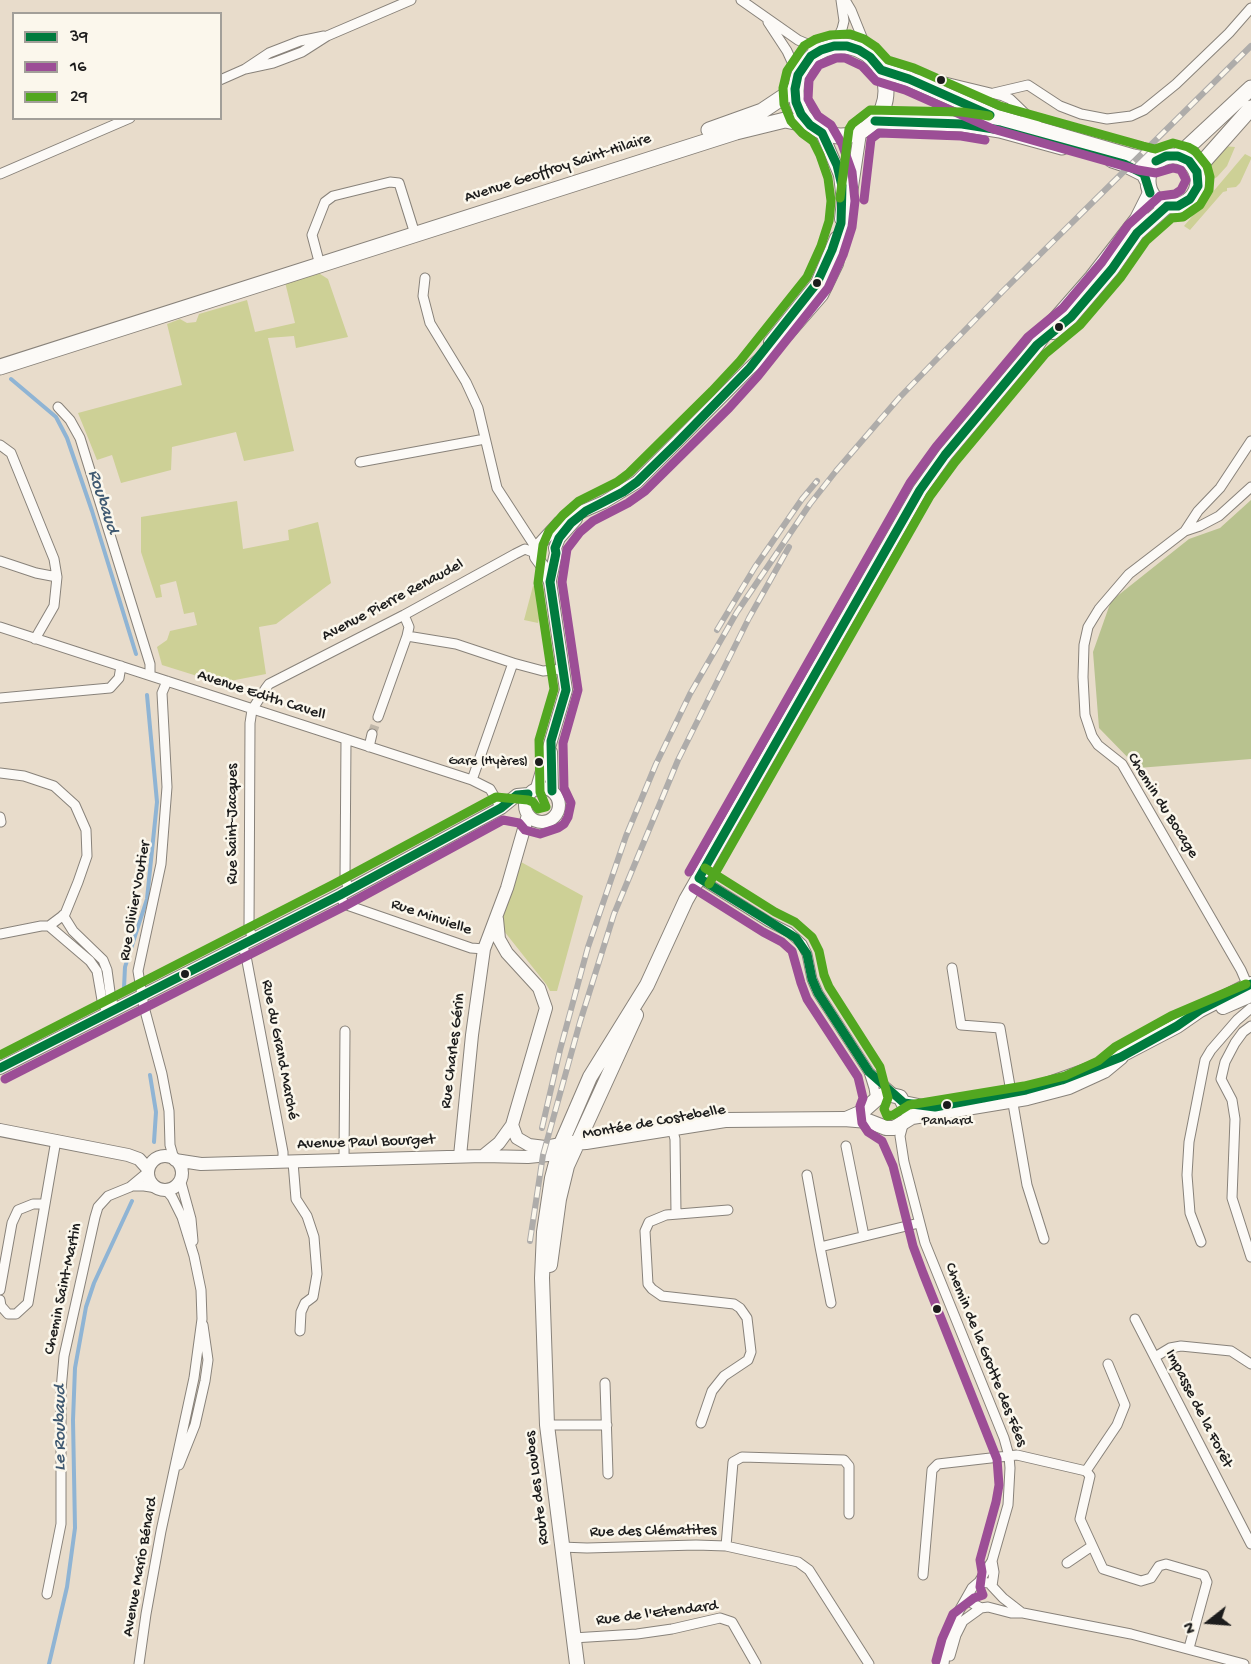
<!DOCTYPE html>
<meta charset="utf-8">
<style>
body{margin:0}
#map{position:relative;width:1251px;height:1664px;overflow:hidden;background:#e8dccb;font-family:"Gochi Hand",sans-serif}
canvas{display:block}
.legend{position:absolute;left:12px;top:12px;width:210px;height:108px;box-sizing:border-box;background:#fbf7ec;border:2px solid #a29f99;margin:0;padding:8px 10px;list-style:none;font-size:18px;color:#1c1c1c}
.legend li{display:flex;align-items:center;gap:12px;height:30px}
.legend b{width:30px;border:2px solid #a29f99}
.north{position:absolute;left:1179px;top:1592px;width:60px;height:60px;-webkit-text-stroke:4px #fbf7ec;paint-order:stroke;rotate:253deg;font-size:16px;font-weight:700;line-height:24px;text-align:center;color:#1c1c1c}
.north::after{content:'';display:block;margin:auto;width:21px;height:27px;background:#1c1c1c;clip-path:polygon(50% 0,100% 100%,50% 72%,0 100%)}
</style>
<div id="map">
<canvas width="1251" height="1664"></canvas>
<ul class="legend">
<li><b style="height:8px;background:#007b3e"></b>39</li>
<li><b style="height:8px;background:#9c4e96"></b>16</li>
<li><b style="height:8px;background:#52a720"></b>29</li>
</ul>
<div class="north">N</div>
</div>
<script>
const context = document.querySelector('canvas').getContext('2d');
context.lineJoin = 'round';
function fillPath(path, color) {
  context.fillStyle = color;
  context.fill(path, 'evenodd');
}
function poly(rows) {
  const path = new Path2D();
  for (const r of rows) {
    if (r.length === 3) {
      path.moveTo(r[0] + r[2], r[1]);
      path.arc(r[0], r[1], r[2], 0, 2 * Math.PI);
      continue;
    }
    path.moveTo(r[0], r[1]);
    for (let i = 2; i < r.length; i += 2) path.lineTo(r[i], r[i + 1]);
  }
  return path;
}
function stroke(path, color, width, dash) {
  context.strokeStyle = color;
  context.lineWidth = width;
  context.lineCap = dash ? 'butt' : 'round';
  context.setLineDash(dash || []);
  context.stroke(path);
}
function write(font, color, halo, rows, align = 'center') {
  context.font = font + ' "Gochi Hand",sans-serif';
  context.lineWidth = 5;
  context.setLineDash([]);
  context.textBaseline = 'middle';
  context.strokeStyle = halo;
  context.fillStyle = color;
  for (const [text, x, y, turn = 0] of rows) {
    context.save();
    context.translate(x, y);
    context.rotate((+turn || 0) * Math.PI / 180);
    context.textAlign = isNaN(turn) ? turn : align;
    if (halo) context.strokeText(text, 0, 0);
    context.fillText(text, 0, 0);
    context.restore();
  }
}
fillPath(poly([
 [1223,146,1235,147,1227,166,1217,177,1202,186,1202,172],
 [1245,154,1251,157,1251,159,1240,183,1236,187,1227,188,1227,191,1223,192,1190,230,1184,226],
 [317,272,328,279,348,337,296,348,294,336,268,338,294,451,244,461,236,432,172,447,171,470,121,483,112,455,97,460,78,413,182,385,167,324,180,319,187,323,196,322,199,314,247,300,255,332,295,323,285,282],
 [237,501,243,549,289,540,288,530,318,522,331,583,276,624,259,627,266,674,225,682,210,680,162,665,157,647,167,640,170,631,197,625,194,612,184,614,176,581,160,585,162,597,156,598,141,552,141,517],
 [533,586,546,589,538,623,524,620],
 [521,862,583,896,557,991,550,991,546,984,500,926,505,903]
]), '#cdd096');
fillPath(poly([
 [1251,500,1251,759,1138,768,1099,728,1093,652,1111,601,1189,539,1220,528]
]), '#b8c28f');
stroke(poly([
 [11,379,56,417,67,438,92,511,136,654],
 [124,988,125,967,147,899,157,802,147,695],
 [150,1075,156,1112,154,1142],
 [49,1664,67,1587,75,1528,73,1420,75,1368,86,1307,94,1283,132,1201]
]), '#8fb4d4', 4);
stroke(poly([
 [372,734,378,717]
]), '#bfb6a8', 9, [9, 4.5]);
const minor = poly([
 [741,0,798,40,821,50],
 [845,0,851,10,870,57],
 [768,22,787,51,798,75],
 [834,46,842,29,844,21,841,0],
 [245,69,273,63,302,52,327,36,411,0],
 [917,79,941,81,1003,96,1010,99,1039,127],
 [220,80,245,69,269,53,300,41,324,36],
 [994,93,1028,85,1060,106,1081,114,1107,119,1131,116,1144,110,1176,84,1229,33,1251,8],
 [0,174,130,118],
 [320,265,312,235,325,202,333,196,390,182,399,183,415,234],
 [425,278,423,296,430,323,466,382,478,408,497,488,536,548],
 [58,407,70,420,80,438,150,664,150,674],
 [0,445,11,453,54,559,57,577,54,606,35,639],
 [360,462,485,439],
 [1185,531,1200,526,1219,516,1251,487],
 [0,561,36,573,57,577],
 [404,615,409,627,407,636,456,644,513,663,543,671,563,669],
 [0,627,472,780,490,789,501,808],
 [167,681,162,693,167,787,161,864,138,971,144,1007,162,1074,169,1111,170,1145,174,1159],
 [0,698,110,688,119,678,121,666],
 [378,717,407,636],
 [346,740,345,879,349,889],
 [369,747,372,734],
 [0,773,24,776,54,786,75,805,86,830,87,856,78,882,65,914,49,926],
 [472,780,513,663],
 [0,817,1,822],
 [699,878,769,922,789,932,802,944,807,954,812,979,818,993,869,1072,874,1088,876,1100],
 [340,895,344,904,471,948,484,949],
 [63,915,73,931,103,960,107,970,110,992,114,1009],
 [0,934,41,926,49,926,90,961,97,971,102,1000,107,1013],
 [253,938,249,929,250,723,252,710,266,688,269,684,404,615,515,554,525,549,535,553],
 [242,944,246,956,283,1152,283,1162],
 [952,968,961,1025,1000,1028,1027,1185,1044,1239],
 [1250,991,1241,970,1122,764,1098,745,1092,736,1085,715,1083,677,1084,645,1088,627,1099,609,1129,574,1185,531,1198,511,1220,488,1251,441],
 [1251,1026,1243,1032,1235,1043,1225,1062,1221,1079,1232,1100,1235,1119,1232,1198,1251,1257],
 [870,1073,894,1094],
 [904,1121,900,1136,904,1162,925,1243,1004,1438,1009,1456,1010,1468,1008,1505,992,1561,979,1582,972,1588,955,1618,947,1640,944,1664],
 [672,1128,675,1139,676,1213],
 [846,1146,864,1236],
 [344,1160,345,1031],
 [293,1162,296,1199,307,1216,314,1237,317,1274,313,1297,305,1303,301,1312,300,1331],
 [807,1175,820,1247],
 [180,1179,191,1219,193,1241],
 [132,1186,144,1186,157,1188],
 [1201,1242,1190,1213,1187,1175,1189,1142,1205,1060,1211,1050,1237,1020,1251,1008],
 [0,1290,12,1223,18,1210,33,1204,45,1204],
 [0,1300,1,1306,8,1314,16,1314,28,1303,56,1140],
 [831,1303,820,1247,919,1223],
 [1135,1319,1251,1544],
 [1155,1357,1170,1348,1181,1346,1231,1351,1251,1364],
 [605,1383,608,1474],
 [701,1423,712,1391,724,1376,748,1360,751,1352,747,1318,740,1308,734,1304,662,1296,652,1289,648,1284,645,1231,649,1222,666,1215,728,1210],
 [547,1425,607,1425],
 [179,1465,195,1425,205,1381,208,1360,203,1325],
 [1086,1471,1117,1425,1125,1405,1108,1364],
 [726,1546,733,1462,742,1457,844,1460,849,1466,849,1514],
 [561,1547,587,1548,696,1545,726,1546,798,1562,809,1570,869,1664],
 [992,1561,994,1572,992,1586],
 [1067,1563,1092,1546],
 [923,1575,932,1470,938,1464,1017,1455,1086,1471,1090,1476,1080,1519,1103,1569,1141,1581,1151,1578,1159,1566,1166,1564,1204,1575,1207,1582,1189,1648],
 [979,1582,989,1583,1003,1598,1021,1612],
 [970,1593,972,1603,981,1608,988,1607,1011,1613,1023,1613,1131,1634,1244,1664],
 [47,1594,61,1524,61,1390,64,1356,95,1217,98,1207,108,1196,130,1187,148,1172],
 [573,1638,637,1634,672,1629,720,1618,732,1622,756,1664],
 [950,1656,956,1635,963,1621,981,1608],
 [139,1664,146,1614,161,1531,194,1378,202,1319,201,1290,194,1256,182,1217,172,1197,166,1190]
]);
const tertiary = poly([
 [822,133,840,175,843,201,841,219],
 [770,342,817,283,836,238],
 [550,580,556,553,555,548,559,538,576,519],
 [551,752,552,791],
 [542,805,17],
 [537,788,566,690,550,582,544,568,536,557,536,548,559,523,567,518,604,502,637,482,749,369,789,333,822,295,837,264,846,227,860,133],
 [0,1068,340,895,501,808,517,795,528,794],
 [512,1125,517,1138,529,1145,545,1147,561,1144],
 [0,1130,128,1155,139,1159,148,1169],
 [460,1156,472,1035,484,949,507,888,528,815],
 [483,1156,499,1143,512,1125,546,1008,539,988,507,953,499,939,497,919],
 [165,1173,17],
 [175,1160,201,1164,483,1156,528,1157,558,1154]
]);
const secondary = poly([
 [1053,332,1071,317,1112,269,1137,233,1167,206],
 [1223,1007,1251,995],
 [1114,1059,1177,1026,1200,1010,1251,984],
 [1046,1085,1088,1070],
 [904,1103,923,1107,942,1105],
 [846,1119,862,1112,880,1096,887,1094,900,1097,907,1110],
 [561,1144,586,1142,725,1120,844,1119,868,1121,886,1128,894,1128,912,1117,1027,1098,1069,1087,1104,1071,1121,1057],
 [550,1265,559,1199,567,1166,636,1015],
 [577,1664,547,1425,542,1278,544,1232,552,1178,561,1144,590,1077,647,985,686,900,920,490,945,455,1037,345,1050,325,1092,277,1137,219,1150,193]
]);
const primary = poly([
 [841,91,45],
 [881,70,909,79,996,117,1133,157,1156,161],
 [875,121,962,124,1000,130,1062,147],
 [709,130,762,111,795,89],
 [1173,181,25],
 [1178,156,1251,88],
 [1112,160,1124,164,1144,174,1147,180],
 [1197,172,1204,161,1251,108],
 [0,367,736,132,785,120,810,125]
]);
stroke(minor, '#88827a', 11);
stroke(tertiary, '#88827a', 14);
stroke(secondary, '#88827a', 16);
stroke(primary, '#88827a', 17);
stroke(minor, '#fcfaf7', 9);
stroke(tertiary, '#fcfaf7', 12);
stroke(secondary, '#fcfaf7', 14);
stroke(primary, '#fcfaf7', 15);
const rail = poly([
 [1095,200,1251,46],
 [717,630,755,567,802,499,817,481],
 [542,1128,560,1050,588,947,626,836,656,764,690,694,737,612,810,504,836,471,899,398,1004,290,1100,195],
 [530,1241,543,1155,580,1022,614,914,678,760,749,618,789,547]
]);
stroke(rail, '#aeacaa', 6);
stroke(rail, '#fbf7ec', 4, [11]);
stroke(poly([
 [881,70,909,79,990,115],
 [875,121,962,124,1000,130,1124,164,1144,174,1150,193],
 [1156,161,1166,156,1178,156,1189,161,1197,172,1198,186,1190,199,1178,206,1167,206],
 [552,791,551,741,566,690,550,582,556,553,555,548,559,538,571,523,586,511,623,492,637,482,677,443,749,369,817,283,832,250,841,223,842,186,837,165,822,133,810,125,801,114,796,102,795,89,798,75,811,56,821,50,834,46,847,46,859,50,870,57,881,70],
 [699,878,920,490,945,455,1037,345,1071,317,1112,269,1137,233,1167,206],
 [699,878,796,938,807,954,812,979,818,993,869,1072,904,1103,935,1107,1026,1090,1062,1080,1121,1057,1177,1026,1200,1010,1251,984],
 [0,1068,340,895,501,808,517,795,528,794]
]), '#007b3e', 9);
stroke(poly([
 [864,200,871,139,879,133,961,136,985,140],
 [693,888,763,932,782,942,792,951,801,983,807,999,858,1077,863,1098,860,1106,862,1123,868,1132,882,1141,893,1166,913,1246,923,1273,997,1459,999,1485,996,1502,980,1560,982,1572,980,1587,983,1595,974,1598,953,1614,942,1639,936,1661],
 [5,1079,345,906,503,820,519,823,525,830,540,834,558,828,564,824,568,817,571,803,564,788,563,743,578,690,562,582,567,549,580,532,593,521,628,503,645,491,729,408,758,376,828,288,843,255,852,227,855,201,852,172,842,144,831,125,818,116,808,99,809,80,819,65,836,58,845,58,862,66,876,81,905,90,993,129,1138,170,1156,173,1173,168,1181,170,1186,180,1181,190,1175,194,1160,196,1128,225,1102,262,1063,308,1028,337,936,447,910,483,689,872]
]), '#9c4e96', 9);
stroke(poly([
 [840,198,849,129,852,124,870,110,962,112,989,116],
 [705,868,775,912,795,922,812,937,819,951,824,975,829,987,880,1067,888,1098,884,1109,887,1116,893,1115,909,1105,1024,1086,1065,1076,1098,1061,1115,1047,1171,1016,1246,984],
 [0,1055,334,884,496,797,528,800,533,802,538,809,546,807,540,792,539,740,554,689,538,583,543,545,549,531,563,515,579,501,617,482,629,473,712,391,740,361,807,277,821,246,829,221,831,201,828,178,820,155,813,141,802,133,791,121,784,104,783,88,787,71,804,46,816,39,830,35,850,34,864,39,876,47,888,60,914,68,1000,106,1143,146,1155,149,1173,143,1188,147,1195,151,1207,166,1210,177,1209,190,1200,205,1183,217,1172,218,1146,241,1121,277,1080,325,1045,354,955,462,930,496,709,884]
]), '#52a720', 9);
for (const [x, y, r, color] of [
 [941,80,5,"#1c1c1c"],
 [817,283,5,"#1c1c1c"],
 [1059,327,5,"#1c1c1c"],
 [539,762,5,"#1c1c1c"],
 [185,974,5,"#1c1c1c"],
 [947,1105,5,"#1c1c1c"],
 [937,1309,5,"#1c1c1c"]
]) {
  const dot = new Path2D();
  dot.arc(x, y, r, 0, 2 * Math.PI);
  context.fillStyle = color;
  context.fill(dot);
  stroke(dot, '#fbf7ec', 2);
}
write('14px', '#1c1c1c', '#fbf7ec', [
 ["Gare (Hyères)",528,762],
 ["Panhard",947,1122,"center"]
], 'right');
write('16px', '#1c1c1c', '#fbf7ec', [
 ["Avenue Geoffroy Saint-Hilaire",558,169,-18],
 ["Avenue Pierre Renaudel",393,601,-28],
 ["Avenue Edith Cavell",261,696,18],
 ["Chemin du Bocage",1162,806,58],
 ["Rue Saint-Jacques",234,824,-90],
 ["Rue Olivier Voutier",136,901,-80],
 ["Rue Minvielle",431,918,19],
 ["Rue du Grand Marché",279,1050,79],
 ["Rue Charles Gérin",454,1051,-83],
 ["Montée de Costebelle",654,1123,-10],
 ["Avenue Paul Bourget",366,1143,-2],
 ["Chemin Saint-Martin",64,1289,-78],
 ["Chemin de la Grotte des Fées",985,1355,68],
 ["Impasse de la Forêt",1198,1409,63],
 ["Route des Loubes",538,1488,-97],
 ["Rue des Clématites",653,1532,-1],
 ["Avenue Mario Bénard",141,1567,-80],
 ["Rue de l'Etendard",657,1614,-7]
]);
write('italic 18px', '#3f5971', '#fbf7ec', [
 ["Roubaud",102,502,72],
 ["Le Roubaud",61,1428,-90]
]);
</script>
